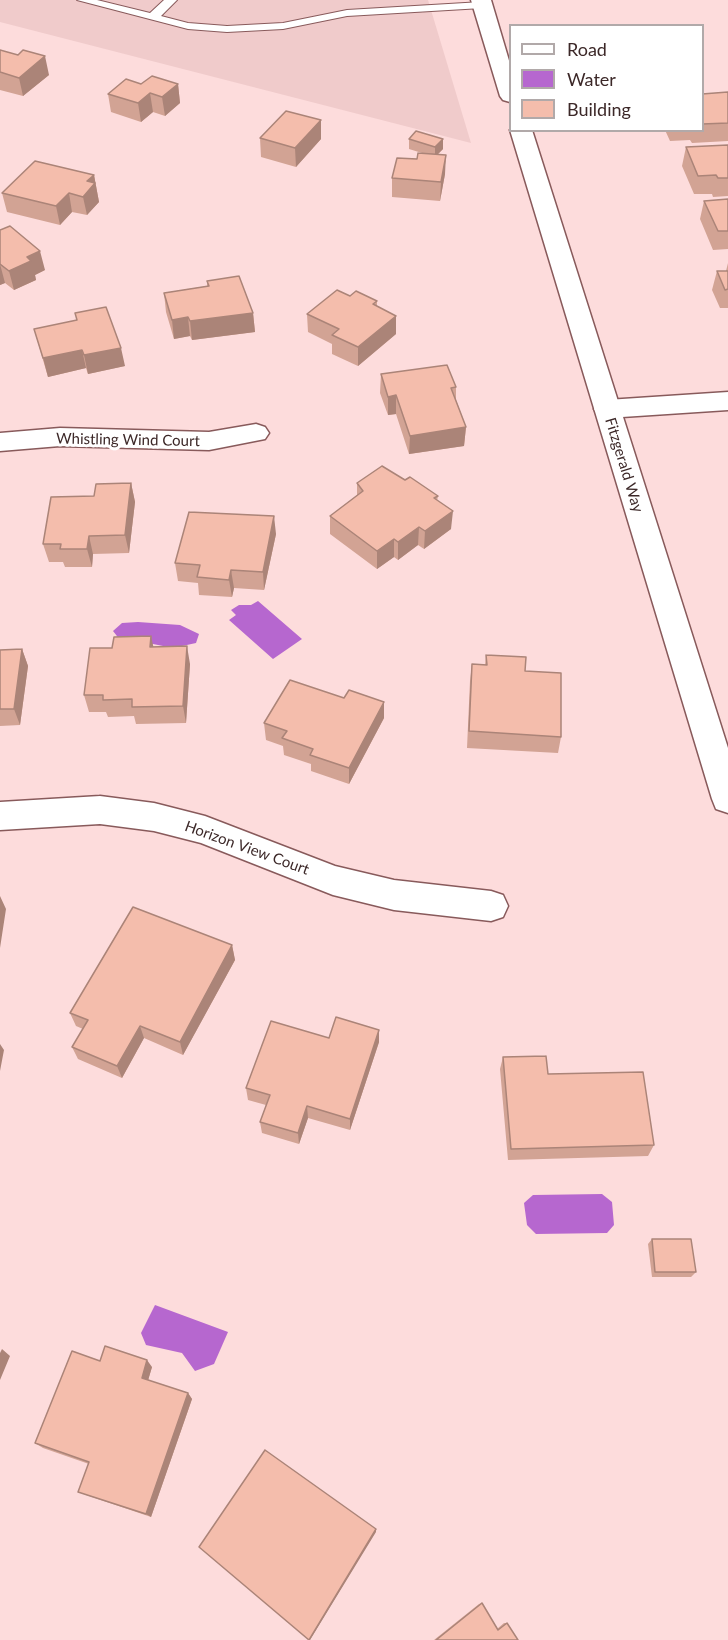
<!DOCTYPE html>
<style>
body{margin:0}
#map{position:relative;width:728px;height:1640px;overflow:hidden;background:#fddcdc;font-family:Lato,sans-serif}
canvas{display:block}
.legend{position:absolute;left:509px;top:24px;width:195px;height:108px;box-sizing:border-box;background:#fff;border:2px solid #b1a9a9;margin:0;padding:8px 10px;list-style:none;font-size:18px;color:#3c2828}
.legend li{display:flex;align-items:center;gap:12px;height:30px}
.legend b{width:30px;border:2px solid #b1a9a9}
</style>
<div id="map">
<canvas width="728" height="1640"></canvas>
<ul class="legend">
<li><b style="height:8px;background:#fff"></b>Road</li>
<li><b style="height:16px;background:#b667cf"></b>Water</li>
<li><b style="height:16px;background:#f4bdac"></b>Building</li>
</ul>
</div>
<script>
const context = document.querySelector('canvas').getContext('2d');
context.lineJoin = 'round';
function fillPath(path, color) {
  context.fillStyle = color;
  context.fill(path, 'evenodd');
}
function poly(rows) {
  const path = new Path2D();
  for (const r of rows) {
    path.moveTo(r[0], r[1]);
    for (let i = 2; i < r.length; i += 2) path.lineTo(r[i], r[i + 1]);
  }
  return path;
}
function stroke(path, color, width, dash) {
  context.strokeStyle = color;
  context.lineWidth = width;
  context.lineCap = dash ? 'butt' : 'round';
  context.setLineDash(dash || []);
  context.stroke(path);
}
function write(font, color, halo, rows, align = 'center') {
  context.font = font + ' Lato,sans-serif';
  context.lineWidth = 6;
  context.setLineDash([]);
  context.textBaseline = 'middle';
  context.strokeStyle = halo;
  context.fillStyle = color;
  for (const [text, x, y, turn = 0] of rows) {
    context.save();
    context.translate(x, y);
    context.rotate((+turn || 0) * Math.PI / 180);
    context.textAlign = isNaN(turn) ? turn : align;
    if (halo) context.strokeText(text, 0, 0);
    context.fillText(text, 0, 0);
    context.restore();
  }
}
fillPath(poly([
 [0,0,428,0,471,143,0,22]
]), '#f0cbcb');
fillPath(poly([
 [258,601,302,639,273,659,229,620,236,615,231,610,239,605,251,605],
 [138,622,180,625,199,634,196,643,173,648,153,644,124,645,113,631,122,623],
 [602,1194,612,1202,614,1225,607,1233,536,1234,527,1225,524,1203,533,1195],
 [155,1305,228,1332,214,1364,195,1371,182,1353,146,1345,141,1333]
]), '#b667cf');
const lane = poly([
 [77,0,97,0,150,13,164,0,177,0,161,16,188,23,227,26,283,23,347,10,482,2,488,5,482,8,347,16,283,29,227,32,188,29,77,0]
]);
const street = poly([
 [728,392,728,410,607,418,598,415,594,409,598,403,607,400,728,392],
 [256,424,265,427,269,433,265,439,209,450,60,446,0,451,0,433,60,428,209,432,256,424],
 [100,796,154,803,205,816,335,866,394,880,491,891,503,895,508,906,503,917,491,921,394,910,333,895,201,843,154,831,100,824,0,830,0,802,100,796]
]);
const secondary = poly([
 [471,0,491,0,510,64,510,102,503,100,500,96,471,0],
 [510,130,532,130,728,748,728,813,716,809,712,799,510,130]
]);
stroke(lane, '#885a5b', 2);
stroke(street, '#885a5b', 3);
stroke(secondary, '#885a5b', 3);
fillPath(lane, '#fff');
fillPath(street, '#fff');
fillPath(secondary, '#fff');
fillPath(poly([
 [0,50,18,55,49,75,23,96,0,90],
 [141,84,178,84,180,103,165,116,153,112,141,122,111,112,108,94],
 [728,92,728,141,692,143,690,140,670,141,665,130,702,130,702,94],
 [321,120,321,139,296,167,261,157,260,138],
 [409,139,443,139,443,149,438,154,445,174,440,201,392,197,392,178,417,159,422,153,409,149],
 [728,145,728,196,713,197,712,194,694,194,682,166,686,147],
 [94,175,99,202,87,215,72,212,60,225,7,212,2,193],
 [728,199,728,249,713,250,700,219,704,201],
 [0,230,45,270,35,275,36,280,14,290,5,283,0,285],
 [728,263,728,308,720,308,712,290,717,271,726,271],
 [207,281,253,313,255,332,192,340,190,336,174,339,166,312,164,293,207,286],
 [350,296,377,301,377,306,396,334,358,366,332,354,332,344,308,332,307,314],
 [75,313,125,366,88,374,86,368,48,377,34,329,77,320],
 [381,374,456,387,456,400,466,427,464,446,409,454,396,414,388,415,380,393],
 [405,480,438,496,437,501,451,529,424,549,418,545,398,560,394,557,377,569,330,534,330,516,357,495,357,483],
 [131,483,135,502,129,553,93,554,92,567,65,567,63,562,49,562,43,544,94,496],
 [276,534,264,590,234,588,232,597,199,595,198,583,178,581,175,563],
 [154,647,190,664,186,723,136,724,134,716,108,717,106,712,89,712,84,695],
 [22,649,28,666,20,725,0,726,0,650],
 [486,655,561,737,558,753,467,748,470,681,472,664,485,665],
 [384,718,349,784,311,771,311,764,284,755,283,746,266,740,264,723],
 [232,945,235,960,183,1055,144,1038,122,1078,78,1059,72,1047,83,1029,76,1026,70,1013],
 [329,1038,379,1042,350,1130,308,1118,299,1144,262,1133,260,1122,266,1105,248,1100,246,1088],
 [503,1057,548,1074,654,1145,648,1156,508,1160,500,1069],
 [652,1239,696,1272,691,1277,652,1277,648,1244],
 [100,1361,152,1367,148,1380,188,1393,192,1399,151,1517,86,1495,78,1492,89,1464,43,1448,35,1443],
 [482,1603,497,1629,504,1623,507,1623,518,1640,434,1640,479,1604]
]), '#d2a394');
fillPath(poly([
 [45,56,49,75,23,96,19,78],
 [178,84,180,103,165,116,162,97],
 [150,93,153,112,141,122,138,103],
 [321,120,321,139,296,167,295,148],
 [443,139,443,149,435,157,435,147],
 [446,155,445,174,440,201,441,182],
 [94,175,99,202,87,215,83,197,87,181],
 [69,193,72,212,60,225,56,206],
 [40,251,45,270,35,275,36,280,14,290,9,271,27,257],
 [0,264,5,283,0,285],
 [253,313,255,332,192,340,190,321],
 [396,316,396,334,358,366,358,347],
 [188,317,190,336,174,339,172,320],
 [121,348,125,366,88,374,84,355],
 [82,350,86,368,48,377,43,358],
 [396,395,396,414,388,415,388,397],
 [466,427,464,446,409,454,410,436],
 [131,483,135,502,129,553,125,535],
 [453,511,451,529,424,549,425,531],
 [274,516,276,534,264,590,263,572],
 [419,527,418,545,398,560,398,542],
 [89,536,93,554,92,567,87,549],
 [394,539,394,557,377,569,377,551],
 [231,570,234,588,232,597,229,580],
 [151,636,155,654,150,647],
 [187,646,190,664,186,723,183,706],
 [22,649,28,666,20,725,14,709],
 [384,702,384,718,349,784,349,768],
 [0,896,6,909,0,948],
 [232,945,235,960,183,1055,180,1042],
 [140,1026,144,1038,122,1078,117,1066],
 [379,1030,379,1042,350,1130,350,1119],
 [0,1044,4,1050,0,1071],
 [307,1106,308,1118,299,1144,298,1133],
 [2,1349,10,1356,0,1380,0,1353],
 [147,1360,152,1367,147,1384,142,1378],
 [188,1393,192,1399,151,1517,146,1514],
 [376,1529,376,1532,310,1640,309,1640]
]), '#ab8478');
const building = poly([
 [0,50,18,55,23,50,45,56,19,78,0,72,0,50],
 [152,76,178,84,162,97,150,93,138,103,108,94,126,79,141,84,152,76],
 [728,92,728,123,702,124,702,94,728,92],
 [286,111,321,120,295,148,260,138,286,111],
 [416,131,443,139,435,147,409,139,416,131],
 [728,145,728,178,718,178,716,175,698,176,686,147,728,145],
 [418,153,446,155,441,182,392,178,397,158,417,159,418,153],
 [35,161,94,175,87,181,95,183,83,197,69,193,56,206,2,193,35,161],
 [728,199,728,231,718,231,704,201,728,199],
 [10,226,40,251,27,257,31,261,9,271,0,264,0,230,10,226],
 [717,271,728,271,728,289,725,290,717,271],
 [239,276,253,313,190,321,188,317,172,320,164,293,209,286,207,281,239,276],
 [337,290,350,296,356,291,377,301,373,304,396,316,358,347,332,335,339,329,307,314,337,290],
 [106,307,121,348,84,355,82,350,43,358,34,329,77,320,75,313,106,307],
 [447,365,456,387,451,388,466,427,410,436,396,395,388,397,381,374,447,365],
 [382,466,405,480,410,477,438,496,434,498,453,511,425,531,419,527,398,542,394,539,377,551,330,516,363,491,357,483,382,466],
 [131,483,125,535,89,536,87,549,60,549,61,544,43,544,51,497,94,496,96,484,131,483],
 [189,512,274,516,263,572,231,570,229,580,197,577,200,565,175,563,189,512],
 [151,636,150,647,187,646,183,706,132,707,132,699,103,700,103,695,84,695,90,648,112,648,114,637,151,636],
 [22,649,14,709,0,709,0,650,22,649],
 [486,655,526,657,525,671,561,673,561,737,469,731,472,664,487,665,486,655],
 [290,680,344,698,349,690,384,702,349,768,310,755,313,749,282,738,287,731,264,723,290,680],
 [133,907,232,945,180,1042,140,1026,117,1066,72,1047,88,1020,70,1013,133,907],
 [336,1017,379,1030,350,1119,307,1106,298,1133,260,1122,270,1095,246,1088,271,1021,329,1038,336,1017],
 [546,1056,548,1074,643,1072,654,1145,511,1149,503,1057,546,1056],
 [652,1239,691,1239,696,1272,655,1272,652,1239],
 [105,1346,147,1360,142,1378,188,1393,146,1514,78,1492,89,1462,35,1443,72,1351,100,1361,105,1346],
 [265,1450,376,1529,309,1640,199,1547,265,1450],
 [482,1603,498,1630,507,1623,518,1640,436,1640,482,1603]
]);
fillPath(building, '#f4bdac');
stroke(building, '#ab8478', 1.5);
write('15px', '#3c2828', '#fff', [
 ["Whistling Wind Court",128,440,1],
 ["Fitzgerald Way",624,465,73],
 ["Horizon View Court",247,848,20]
]);
</script>
